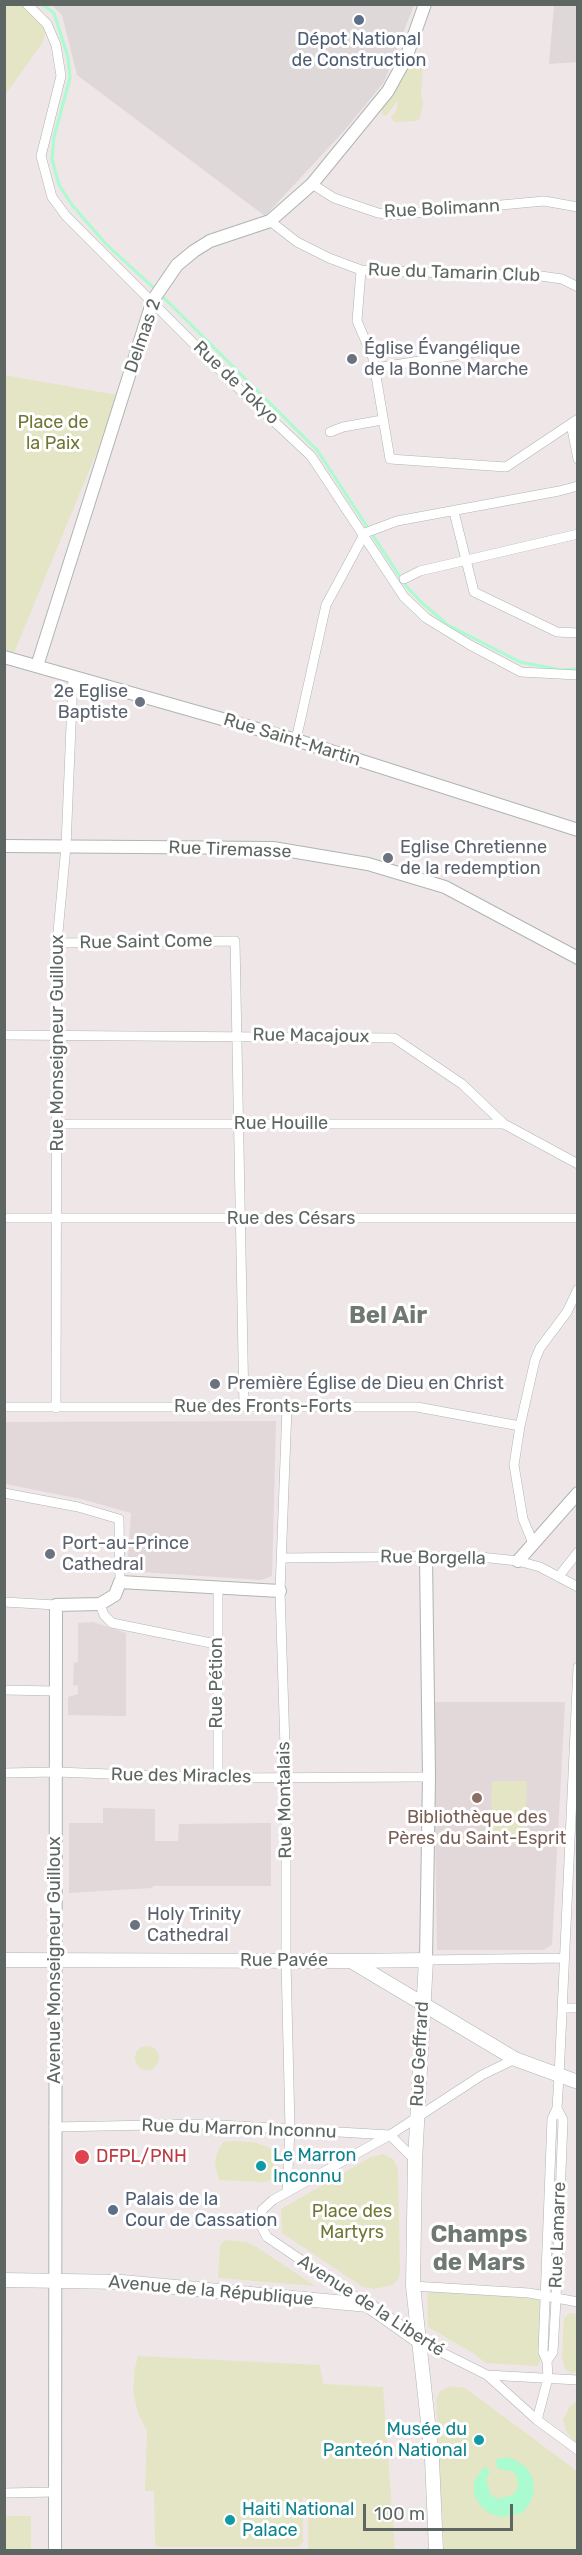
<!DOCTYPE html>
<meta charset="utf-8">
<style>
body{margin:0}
#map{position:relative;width:582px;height:2555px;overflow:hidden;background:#efe6e8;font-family:Rubik,sans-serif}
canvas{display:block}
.frame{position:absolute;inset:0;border:6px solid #5d6662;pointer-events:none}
.scale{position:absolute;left:363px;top:2504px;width:150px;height:27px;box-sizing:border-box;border:3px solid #5d6662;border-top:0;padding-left:8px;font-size:18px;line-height:21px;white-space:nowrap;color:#5d6662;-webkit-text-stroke:4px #fff;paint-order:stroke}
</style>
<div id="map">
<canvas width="582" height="2555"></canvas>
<div class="frame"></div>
<div class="scale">100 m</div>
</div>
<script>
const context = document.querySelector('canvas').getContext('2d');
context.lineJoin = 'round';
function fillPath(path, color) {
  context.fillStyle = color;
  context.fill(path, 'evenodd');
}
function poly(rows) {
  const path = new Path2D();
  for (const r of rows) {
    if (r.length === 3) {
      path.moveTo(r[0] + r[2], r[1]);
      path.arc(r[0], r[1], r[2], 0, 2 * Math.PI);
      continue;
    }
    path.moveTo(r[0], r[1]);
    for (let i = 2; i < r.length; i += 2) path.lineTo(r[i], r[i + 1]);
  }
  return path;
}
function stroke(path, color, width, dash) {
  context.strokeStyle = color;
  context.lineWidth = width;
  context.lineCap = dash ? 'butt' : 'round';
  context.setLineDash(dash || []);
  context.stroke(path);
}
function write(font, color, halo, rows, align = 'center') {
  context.font = font + ' Rubik,sans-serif';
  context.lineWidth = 6;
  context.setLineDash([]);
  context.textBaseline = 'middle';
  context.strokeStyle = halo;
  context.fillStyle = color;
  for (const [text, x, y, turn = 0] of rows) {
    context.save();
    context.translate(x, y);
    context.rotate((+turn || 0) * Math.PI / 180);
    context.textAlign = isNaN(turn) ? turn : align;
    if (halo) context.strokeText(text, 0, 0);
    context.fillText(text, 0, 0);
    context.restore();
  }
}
fillPath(poly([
 [52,5,414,5,384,82,344,131,265,216,77,75,62,15],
 [554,5,577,5,577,62,549,64]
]), '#ded8d9');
fillPath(poly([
 [276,1421,272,1576,261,1580,127,1571,131,1513,81,1499,5,1484,5,1422],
 [93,1622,126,1633,126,1716,68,1715,68,1697,78,1694,78,1686,73,1685,74,1663,78,1662,78,1623],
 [433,1702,565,1702,552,1945,543,1950,437,1950],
 [103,1808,155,1809,155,1841,178,1841,179,1824,271,1823,271,1886,153,1886,152,1888,69,1893,69,1823,103,1823]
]), '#e2d7d9');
fillPath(poly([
 [5,5,24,5,47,24,43,42,5,95],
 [416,65,423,69,421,92,423,104,420,118,416,121,394,122,391,117,396,111,398,100,386,116,382,114,382,108,395,92,404,70],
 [4,375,117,395,98,449,9,665,4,664],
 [492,1781,527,1781,525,1844,490,1844],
 [147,2058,12],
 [233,2141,254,2142,273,2149,275,2155,273,2179,264,2182,219,2180,215,2165,217,2153,223,2142],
 [383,2154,393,2159,398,2169,400,2272,398,2279,392,2285,374,2289,363,2287,282,2233,281,2209,371,2157],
 [225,2240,247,2242,258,2248,315,2286,218,2278,220,2245],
 [427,2283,545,2301,541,2358,538,2366,486,2363,473,2353,428,2327],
 [570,2313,578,2314,577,2371,571,2373,565,2369,562,2356,564,2318],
 [138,2356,320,2365,323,2384,383,2387,395,2550,308,2550,308,2500,303,2497,303,2542,299,2547,157,2547,155,2542,154,2491,145,2491,147,2431,138,2413,133,2392,135,2367],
 [450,2386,465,2388,577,2471,577,2550,444,2550,436,2400,440,2391],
 [577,2401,577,2444,566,2431,563,2420,570,2406],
 [5,2516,31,2516,31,2550,5,2550]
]), '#e4e5c4');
fillPath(poly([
 [507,2457,517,2461,528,2469,533,2480,534,2493,528,2506,522,2513,501,2517,489,2513,481,2506,474,2495,474,2481,485,2466,490,2472,486,2479,490,2494,497,2499,513,2495,518,2488,517,2478,513,2471,498,2469,495,2460]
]), '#aafbd0');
stroke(poly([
 [42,4,54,13,68,57,70,78,54,137,52,159,59,185,72,205,106,244,156,290],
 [160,294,317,450,406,586,421,602,448,625,520,662,562,670,578,669]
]), '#aafbd0', 3);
const minor = poly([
 [27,4,47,24,56,45,61,76,41,156,52,197,66,216,234,384,311,456,404,597,426,618,470,645,521,672,578,675],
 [312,184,334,198,378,213,394,215,544,201,578,207],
 [270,221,297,242,329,258,361,270,541,276,562,279,578,287],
 [361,270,357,321,373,358,390,459,506,467,578,419],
 [376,368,481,351],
 [571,424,578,459],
 [330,432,343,427,382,420],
 [454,512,474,592,557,632,578,633],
 [404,579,420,571,578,534],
 [296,740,326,605,365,533,397,521,559,491,578,486],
 [57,943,235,941,244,1407],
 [4,1035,394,1038,462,1084,504,1124,578,1164],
 [57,1124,504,1124],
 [4,1218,577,1218],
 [4,1407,417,1407,520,1426],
 [56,1408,57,943,66,846,73,678],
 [4,1493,78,1507,119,1519,120,1582],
 [533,1543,523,1519,514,1465,520,1426,535,1360,540,1348,567,1312,578,1289],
 [282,1558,471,1556,518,1561,540,1567,578,1587],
 [559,1576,578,1552],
 [218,1587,218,1778],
 [4,1602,56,1605],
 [100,1604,104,1615,112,1623,216,1644],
 [4,1690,55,1691],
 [4,1773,56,1772,218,1778,429,1777],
 [426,1960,564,1958],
 [563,2008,578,2008],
 [54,2127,203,2124,390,2135,415,2160],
 [287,2192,290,2128,286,1961,286,1778,280,1591,287,1408],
 [413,2286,529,2293,578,2302],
 [366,2304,267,2237,260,2224,262,2210,273,2200,390,2135,482,2075,515,2059],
 [419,2341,487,2375,537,2420,578,2450],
 [547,2361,553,2352,556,2300,563,2120,557,2108],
 [487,2375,578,2380],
 [537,2420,548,2378,547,2361,543,2352,552,2119,557,2108,559,2077,578,1667],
 [4,2493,55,2492]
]);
const tertiary = poly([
 [4,657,296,740,578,830],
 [37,666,153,300,177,265,194,251,210,241,270,221,312,184,388,91,406,58,425,4],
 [4,846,273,848,368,864,445,887,578,958],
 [426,1557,429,1777,426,1960],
 [518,1561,578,1493],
 [55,2550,56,1605,100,1604,115,1595,120,1582,280,1591]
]);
const secondary = poly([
 [4,1960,351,1961,426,1960,415,2160,413,2286,432,2459,436,2550],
 [351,1961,515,2059,578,2082],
 [4,2280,122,2282,368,2305,419,2341]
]);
stroke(minor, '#aeb5b3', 10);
stroke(tertiary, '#aeb5b3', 14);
stroke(secondary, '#aeb6b2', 15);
stroke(minor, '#fff', 9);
stroke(tertiary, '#fff', 12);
stroke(secondary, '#fff', 14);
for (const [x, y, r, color] of [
 [359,20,6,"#5c6f8a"],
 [352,359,6,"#6b7280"],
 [140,702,6,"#6b7280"],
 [388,858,6,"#6b7280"],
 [215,1384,6,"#6b7280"],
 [50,1554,6,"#6b7280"],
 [477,1798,6,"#8d6e63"],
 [135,1925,6,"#6b7280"],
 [82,2157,8,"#e0444e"],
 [261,2166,6,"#0f9aa8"],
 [113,2210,6,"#5c6f8a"],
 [479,2440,6,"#0f9aa8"],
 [230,2520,6,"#0f9aa8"]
]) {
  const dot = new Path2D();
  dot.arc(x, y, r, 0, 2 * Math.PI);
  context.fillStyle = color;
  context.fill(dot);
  stroke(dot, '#fff', 2);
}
write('18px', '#4e5e75', '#fff', [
 ["Dépot National",359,40],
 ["de Construction",359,61],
 ["Palais de la",125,2200,"left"],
 ["Cour de Cassation",125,2221,"left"]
]);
write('18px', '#5d6662', '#fff', [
 ["Rue Bolimann",442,209,-3],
 ["Rue du Tamarin Club",454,273,2],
 ["Delmas 2",143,336,-71],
 ["Rue de Tokyo",236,383,44],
 ["Rue Saint-Martin",292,740,17],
 ["Rue Tiremasse",230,850,2],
 ["Rue Saint Come",146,942,-1],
 ["Rue Macajoux",311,1036,1],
 ["Rue Monseigneur Guilloux",58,1043,-90],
 ["Rue Houille",281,1124],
 ["Rue des Césars",291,1219],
 ["Rue des Fronts-Forts",263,1407],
 ["Rue Borgella",433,1558,1],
 ["Rue Pétion",217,1683,-90],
 ["Rue des Miracles",181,1776,1],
 ["Rue Montalais",285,1800,-91],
 ["Avenue Monseigneur Guilloux",55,1960,-90],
 ["Rue Pavée",284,1961],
 ["Rue Geffrard",420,2054,-87],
 ["Rue du Marron Inconnu",239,2129,2],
 ["Rue Lamarre",558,2235,-88],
 ["Avenue de la République",211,2291,5],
 ["Avenue de la Liberté",371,2306,33]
]);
write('18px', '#5b616d', '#fff', [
 ["Église Évangélique",364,349],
 ["de la Bonne Marche",364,370],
 ["2e Eglise",128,692,"right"],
 ["Baptiste",128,713,"right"],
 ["Eglise Chretienne",400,848],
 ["de la redemption",400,869],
 ["Première Église de Dieu en Christ",227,1384],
 ["Port-au-Prince",62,1544],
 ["Cathedral",62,1565],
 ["Holy Trinity",147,1915],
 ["Cathedral",147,1936]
], 'left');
write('18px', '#707634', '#fff', [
 ["Place de",53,423],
 ["la Paix",53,444],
 ["Place des",352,2212],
 ["Martyrs",352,2233]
]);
write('18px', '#785e54', '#fff', [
 ["Bibliothèque des",477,1818],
 ["Pères du Saint-Esprit",477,1839]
]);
write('18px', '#0d838f', '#fff', [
 ["Le Marron",273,2156],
 ["Inconnu",273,2177],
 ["Musée du",467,2430,"right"],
 ["Panteón National",467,2451,"right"],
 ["Haiti National",242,2510],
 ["Palace",242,2531]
], 'left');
write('18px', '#be3a42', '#fff', [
 ["DFPL/PNH",96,2157]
], 'left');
write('bold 24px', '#6f7873', '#fff', [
 ["Bel Air",388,1316],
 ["Champs",479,2235],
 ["de Mars",479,2263]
]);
</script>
